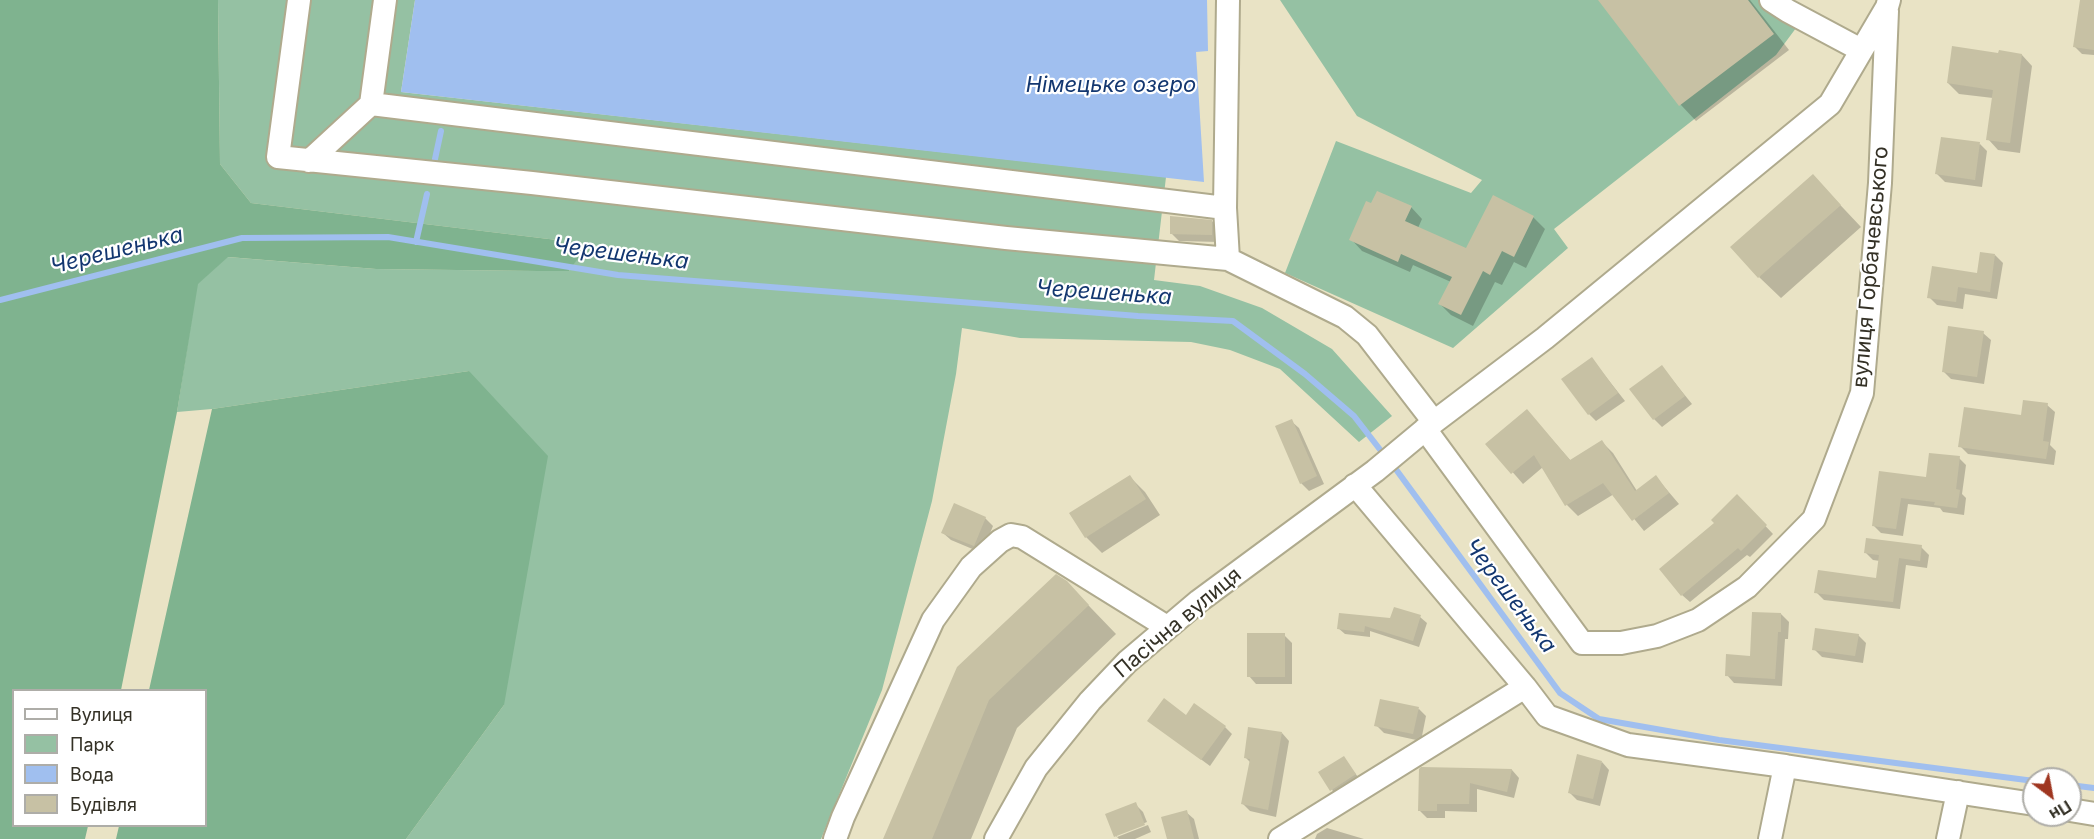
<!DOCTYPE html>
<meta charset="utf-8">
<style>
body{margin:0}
#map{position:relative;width:2094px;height:839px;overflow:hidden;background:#e9e3c5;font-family:Inter,sans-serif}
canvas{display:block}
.legend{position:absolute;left:12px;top:689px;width:195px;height:138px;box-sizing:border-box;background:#fff;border:2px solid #aeada8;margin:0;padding:8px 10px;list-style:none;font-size:18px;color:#343126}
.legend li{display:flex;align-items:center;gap:12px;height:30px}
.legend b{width:30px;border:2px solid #aeada8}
.north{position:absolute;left:2022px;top:767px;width:60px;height:60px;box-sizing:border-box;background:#fff;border:2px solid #aeada8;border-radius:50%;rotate:148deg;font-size:16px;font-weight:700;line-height:24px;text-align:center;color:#343126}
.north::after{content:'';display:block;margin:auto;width:21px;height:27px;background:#9f3620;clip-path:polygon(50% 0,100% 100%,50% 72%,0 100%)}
</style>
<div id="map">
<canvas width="2094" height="839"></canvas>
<ul class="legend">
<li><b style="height:8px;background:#fff"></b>Вулиця</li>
<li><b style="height:16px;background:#95c1a3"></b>Парк</li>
<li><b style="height:16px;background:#a0bfef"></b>Вода</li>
<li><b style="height:16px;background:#c7c1a4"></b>Будівля</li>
</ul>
<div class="north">Пн</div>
</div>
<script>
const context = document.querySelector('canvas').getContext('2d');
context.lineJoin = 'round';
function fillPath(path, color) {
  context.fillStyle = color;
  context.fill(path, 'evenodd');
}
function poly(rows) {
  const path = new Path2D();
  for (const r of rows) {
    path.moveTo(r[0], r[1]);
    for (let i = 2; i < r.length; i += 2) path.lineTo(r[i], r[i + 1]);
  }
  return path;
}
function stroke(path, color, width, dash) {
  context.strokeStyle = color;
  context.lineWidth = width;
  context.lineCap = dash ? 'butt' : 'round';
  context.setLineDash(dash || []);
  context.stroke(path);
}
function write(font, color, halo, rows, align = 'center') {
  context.font = font + ' Inter,sans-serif';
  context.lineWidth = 4.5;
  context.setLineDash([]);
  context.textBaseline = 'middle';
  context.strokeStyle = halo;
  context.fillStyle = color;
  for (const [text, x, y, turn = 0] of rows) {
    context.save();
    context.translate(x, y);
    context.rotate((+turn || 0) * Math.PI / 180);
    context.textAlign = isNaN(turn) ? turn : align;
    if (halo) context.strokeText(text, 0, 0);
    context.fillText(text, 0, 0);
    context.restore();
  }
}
fillPath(poly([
 [218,0,415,0,401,92,1166,177,1154,280,1200,286,1262,308,1332,349,1392,416,1359,442,1280,369,1230,350,1191,342,1020,338,962,328,956,374,932,501,882,690,821,839,406,839,504,705,469,371,212,409,177,412,197,284,227,257,376,269,537,271,569,271,581,253,557,240,251,203,220,164],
 [1280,0,1760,0,1799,24,1776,55,1554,229,1568,248,1453,348,1285,273,1336,141,1471,193,1482,180,1357,116]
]), '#95c1a3');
fillPath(poly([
 [0,0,218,0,220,164,251,203,557,240,582,253,569,271,537,271,376,269,228,257,198,284,177,412,121,690,14,690,14,826,88,826,85,839,0,839],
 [469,371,548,456,504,705,406,839,116,839,119,826,206,826,206,690,149,690,212,409]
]), '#7fb38f');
fillPath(poly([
 [415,0,1207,0,1208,51,1196,52,1204,182,401,92]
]), '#a0bfef');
fillPath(poly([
 [1600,0,1750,0,1789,50,1696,121,1681,105],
 [2094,5,2094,55,2082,54,2074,46],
 [2000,54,2022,55,2032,66,2020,153,1998,150,1988,139,1993,98,1959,94,1948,83],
 [1980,144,1987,151,1982,187,1945,182,1937,174],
 [1813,176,1861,227,1781,298,1759,277],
 [1411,207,1422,219,1418,228,1467,250,1533,217,1545,229,1526,268,1514,262,1502,285,1495,282,1473,326,1451,315,1440,304,1451,282,1413,265,1410,272,1362,251,1351,239],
 [1212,221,1219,229,1219,242,1179,241,1171,233],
 [1995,255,2003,263,1997,299,1965,294,1963,309,1937,305,1929,297,1978,274],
 [1983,333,1991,340,1984,384,1951,379,1943,371],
 [1592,359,1625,401,1596,421,1589,414],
 [1662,367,1692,404,1662,427,1654,419],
 [2047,405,2055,412,2050,445,2056,451,2054,465,1968,454,1960,446],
 [1527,411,1571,461,1602,442,1613,453,1637,491,1656,477,1679,504,1644,531,1614,494,1578,516,1567,505,1543,467,1523,484,1488,444],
 [1291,421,1299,428,1324,484,1309,491,1301,483],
 [1959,458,1966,465,1962,494,1966,498,1964,515,1943,512,1940,508,1908,504,1903,536,1881,533,1874,526,1881,472,1927,479],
 [1130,477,1145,492,1160,515,1102,553,1086,537,1071,514],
 [1737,496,1773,534,1750,557,1747,555,1690,602,1682,595,1716,523],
 [985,518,993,526,982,553,951,540,943,533],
 [1921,547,1929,555,1927,568,1906,565,1900,609,1824,600,1816,592,1877,580,1880,561,1873,560,1866,553],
 [1066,582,1116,634,1017,728,971,839,886,839],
 [1781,614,1789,622,1788,639,1785,639,1782,686,1734,683,1727,675,1751,657],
 [1420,617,1427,623,1419,647,1370,631,1370,637,1345,634,1338,628],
 [1284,635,1292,643,1292,684,1256,684,1249,676],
 [1858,635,1866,643,1863,663,1822,657,1814,649],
 [1419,709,1426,716,1421,741,1384,733,1376,725],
 [1149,721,1225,727,1232,734,1210,766],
 [1282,733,1289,741,1276,817,1250,811,1242,803,1251,763,1246,758],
 [1343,758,1362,782,1339,797,1332,790],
 [1602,762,1609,770,1600,806,1577,800,1569,792],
 [1420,770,1512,770,1519,778,1514,798,1477,789,1477,812,1445,811,1445,818,1427,818,1419,810],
 [1135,804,1143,812,1147,822,1117,834,1117,837,1148,825,1151,832,1135,839,1119,839,1116,836],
 [1186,812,1194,819,1199,839,1168,839],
 [1327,828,1364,839,1315,839,1317,834]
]), '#0003');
stroke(poly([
 [435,159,441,131],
 [416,242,427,194],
 [0,300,242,238,388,237,618,275,1138,316,1233,321,1305,374,1354,416,1385,456],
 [1392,464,1560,693,1599,719,1719,740,2034,781],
 [2070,785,2094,788]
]), '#a0bfef', 6);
fillPath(poly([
 [1598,0,1748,0,1774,34,1679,106],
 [2080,0,2094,0,2094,50,2073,47],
 [1952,46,1998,53,1999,50,2022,54,2010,143,1986,140,1993,90,1947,83],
 [1941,137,1980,142,1975,180,1935,174],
 [1813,174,1841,205,1758,278,1730,247],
 [1377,191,1412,206,1405,221,1466,248,1493,195,1534,216,1514,257,1502,251,1490,275,1483,271,1461,315,1438,304,1452,277,1401,254,1398,262,1349,240,1366,201,1371,203],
 [1170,216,1212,220,1212,235,1170,234],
 [1980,252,1995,254,1990,292,1958,287,1956,302,1927,298,1932,266,1977,273],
 [1948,326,1984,331,1977,377,1942,372],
 [1592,357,1618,393,1588,415,1561,379],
 [1662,365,1685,396,1653,420,1629,389],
 [2023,400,2048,403,2043,441,2049,442,2046,459,1958,447,1964,407,2021,415],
 [1527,409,1570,460,1602,440,1635,491,1656,475,1669,493,1632,521,1603,483,1565,506,1534,455,1511,474,1485,444],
 [1292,419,1317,476,1300,484,1275,426],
 [1929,453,1960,456,1956,489,1960,490,1957,508,1934,505,1935,502,1901,498,1896,529,1872,526,1879,471,1926,477],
 [1130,475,1146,499,1085,538,1069,513],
 [1737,494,1767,525,1741,551,1738,548,1681,596,1659,569,1714,523,1711,520],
 [954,503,986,517,974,546,941,533],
 [1866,538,1922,545,1920,561,1899,558,1893,602,1814,593,1818,570,1876,578,1879,555,1864,553],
 [1056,574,1067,581,1089,605,989,700,932,839,883,839,957,667],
 [1394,607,1421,615,1413,641,1365,626,1364,632,1337,629,1339,613,1390,618],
 [1752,612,1781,613,1781,632,1778,632,1775,679,1725,676,1726,654,1750,656],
 [1815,628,1859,634,1855,656,1812,650],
 [1247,633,1285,633,1285,677,1247,677],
 [1164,698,1186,715,1194,703,1226,726,1201,760,1147,721],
 [1380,699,1419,707,1413,734,1374,726],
 [1248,727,1282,732,1268,810,1241,804,1250,759,1244,758],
 [1577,754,1602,761,1593,799,1568,793],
 [1344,756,1356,774,1330,791,1318,772],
 [1421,767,1470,768,1512,769,1507,792,1470,783,1469,804,1437,804,1437,811,1418,811,1419,769],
 [1136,802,1145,825,1114,837,1105,814],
 [1187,810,1194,839,1167,839,1161,817]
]), '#c7c1a4');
const minor = poly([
 [299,0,278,157,532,183,1006,238,1228,259,1225,208,1228,0],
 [1771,0,1788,11,1861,50],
 [371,104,1225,208],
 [309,161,371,104,385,0],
 [1228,259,1345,317,1367,335,1434,422],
 [1425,429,1582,643,1621,643,1657,636,1698,620,1747,587,1814,519,1862,393,1880,183,1887,11],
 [1355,485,1525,687,1547,716,1628,745,1785,766],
 [2070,810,2094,814],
 [835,839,843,817,933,620,971,567,1000,541,1011,535,1022,537,1167,627],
 [996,839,1036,768,1090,701,1127,662,1199,601,1375,471,1434,422,1545,338,1830,104,1887,7,1889,0],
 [1280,839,1525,687],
 [1770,839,1785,766,2034,804],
 [1948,839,1958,792]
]);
stroke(minor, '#afaa8d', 26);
stroke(minor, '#fff', 22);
write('21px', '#343126', '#fff', [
 ["вулиця Горбачевського",1871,267,-85],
 ["Пасічна вулиця",1178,623,-40]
]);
write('italic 22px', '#133770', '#fff', [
 ["Німецьке озеро",1111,85],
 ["Черешенька",117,251,-14],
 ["Черешенька",621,254,7],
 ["Черешенька",1104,293,4],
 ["Черешенька",1510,596,53]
]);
</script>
